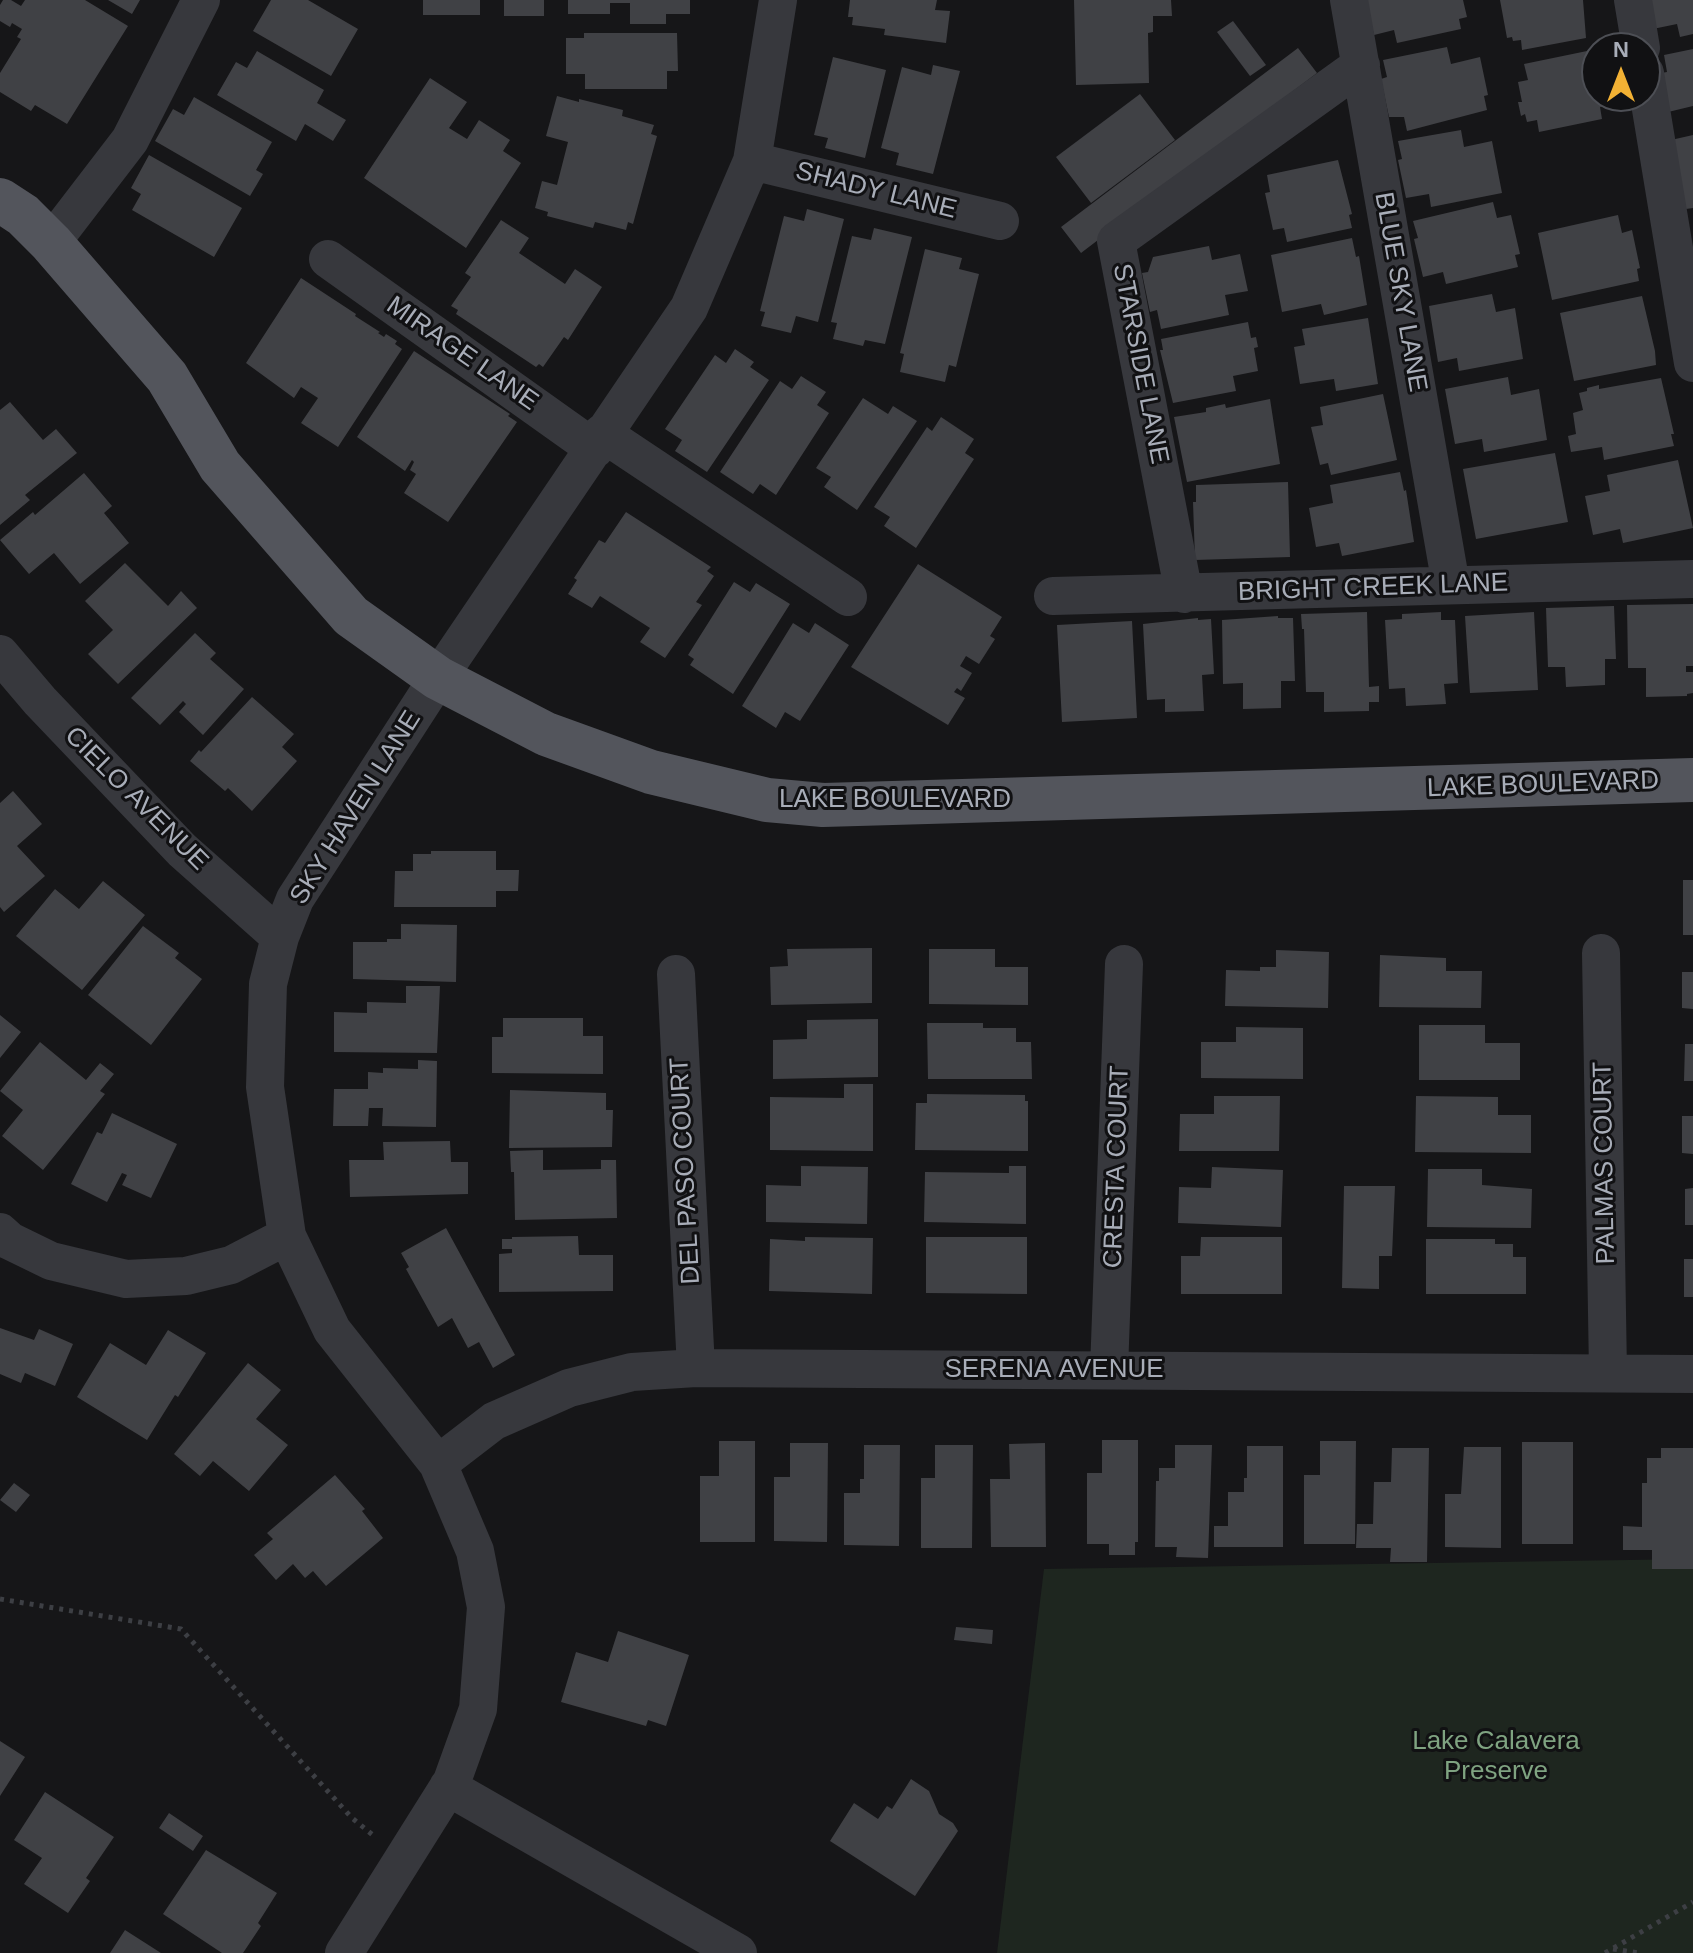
<!DOCTYPE html>
<style>
body{margin:0}
#map{position:relative;width:1693px;height:1953px;overflow:hidden;background:#161618;font-family:Helvetica,sans-serif}
canvas{display:block}
.north{position:absolute;left:1581px;top:32px;width:80px;height:80px;box-sizing:border-box;background:#111113;border:2px solid #4d4f55;border-radius:50%;rotate:0deg;font-size:22px;font-weight:700;line-height:32px;text-align:center;color:#a8adb8}
.north::after{content:'';display:block;margin:auto;width:28px;height:36px;background:#f2b134;clip-path:polygon(50% 0,100% 100%,50% 72%,0 100%)}
</style>
<div id="map">
<canvas width="1693" height="1953"></canvas>
<div class="north">N</div>
</div>
<script>
const context = document.querySelector('canvas').getContext('2d');
context.lineJoin = 'round';
function fillPath(path, color) {
  context.fillStyle = color;
  context.fill(path, 'evenodd');
}
function poly(rows) {
  const path = new Path2D();
  for (const r of rows) {
    path.moveTo(r[0], r[1]);
    for (let i = 2; i < r.length; i += 2) path.lineTo(r[i], r[i + 1]);
  }
  return path;
}
function stroke(path, color, width, dash) {
  context.strokeStyle = color;
  context.lineWidth = width;
  context.lineCap = dash ? 'butt' : 'round';
  context.setLineDash(dash || []);
  context.stroke(path);
}
function write(font, color, halo, rows, align = 'center') {
  context.font = font + ' Helvetica,sans-serif';
  context.lineWidth = 6;
  context.setLineDash([]);
  context.textBaseline = 'middle';
  context.strokeStyle = halo;
  context.fillStyle = color;
  for (const [text, x, y, turn = 0] of rows) {
    context.save();
    context.translate(x, y);
    context.rotate((+turn || 0) * Math.PI / 180);
    context.textAlign = isNaN(turn) ? turn : align;
    if (halo) context.strokeText(text, 0, 0);
    context.fillText(text, 0, 0);
    context.restore();
  }
}
fillPath(poly([
 [1693,1559,1693,1953,997,1953,1044,1569]
]), '#1e261f');
fillPath(poly([
 [3,0,11,0,21,6,25,0,85,0,128,26,67,124,35,105,31,111,0,92,0,73,21,39,17,37,22,29,12,23,10,27,0,21,0,5],
 [108,0,140,0,132,14],
 [271,0,308,0,358,29,331,76,253,31],
 [423,0,480,0,480,15,423,15],
 [504,0,544,0,544,16,504,16],
 [568,0,690,0,690,14,666,14,666,24,630,24,630,3,610,3,610,14,568,14],
 [850,0,937,0,935,10,950,11,946,43,884,35,885,29,852,25,853,17,848,17],
 [1074,0,1171,0,1172,16,1153,16,1153,32,1148,33,1149,83,1076,85],
 [1366,0,1463,0,1467,17,1459,19,1461,29,1397,43,1394,30,1374,35],
 [1500,0,1583,0,1586,38,1522,50,1521,40,1513,41,1512,37,1507,38],
 [1641,0,1693,0,1693,34,1680,37,1677,24,1648,30],
 [1233,21,1266,65,1250,76,1217,32],
 [584,33,677,33,678,71,667,71,667,89,585,89,585,74,566,74,566,38,584,38],
 [1447,47,1451,64,1480,57,1488,95,1484,96,1487,110,1407,131,1404,117,1389,117,1381,79,1387,77,1383,60],
 [1298,48,1317,73,1081,253,1061,227],
 [1693,49,1693,106,1664,113,1656,74,1667,72,1664,55],
 [257,51,324,90,317,103,346,120,333,141,305,124,296,141,217,95,236,62,247,68],
 [1587,51,1591,66,1596,65,1597,96,1603,96,1605,106,1600,107,1602,119,1539,132,1537,120,1527,122,1525,114,1521,116,1518,102,1522,102,1518,82,1528,80,1524,64],
 [833,57,886,70,865,158,825,148,828,138,814,135],
 [933,65,960,71,933,174,896,165,899,153,881,148,902,67,931,75],
 [430,78,467,102,449,128,467,139,479,120,510,140,503,151,521,163,466,248,364,178],
 [1140,94,1175,140,1091,203,1056,157],
 [557,96,579,102,579,99,623,110,622,116,654,125,651,134,657,136,633,224,628,222,626,230,595,222,593,228,547,216,548,212,535,208,542,181,557,185,568,142,546,136],
 [194,97,272,142,256,170,263,174,250,196,155,141,173,109,184,115],
 [1461,130,1464,147,1492,141,1502,193,1431,207,1429,194,1406,198,1398,160,1402,159,1398,141],
 [1693,135,1693,208,1686,209,1671,140],
 [149,155,242,208,214,257,132,210,141,194,131,188],
 [1338,160,1352,214,1349,215,1352,228,1287,242,1284,228,1273,230,1265,193,1270,192,1267,175],
 [1493,202,1497,218,1511,215,1520,254,1515,255,1518,267,1446,284,1443,272,1423,277,1414,239,1418,238,1413,221],
 [807,209,844,219,818,322,796,316,791,333,761,326,765,312,760,311,784,216,804,221],
 [1618,215,1622,233,1632,230,1640,268,1637,269,1639,281,1552,300,1538,233],
 [501,220,529,238,519,253,565,284,575,269,602,287,568,340,564,337,543,367,539,364,536,367,456,314,458,310,451,306,471,277,465,273],
 [874,228,912,237,885,344,865,340,863,346,833,339,837,323,831,322,852,236,871,240],
 [1352,238,1356,257,1359,256,1367,305,1324,315,1321,304,1282,312,1271,255],
 [1209,246,1212,260,1240,254,1248,291,1225,295,1229,315,1161,329,1157,310,1150,312,1142,273,1148,272,1153,257],
 [925,249,962,258,959,269,979,274,956,367,949,365,945,382,900,372,904,354,900,353],
 [301,278,356,314,355,316,380,332,378,333,384,337,386,334,397,341,395,344,402,349,338,447,301,423,318,398,301,387,294,398,246,363],
 [1492,294,1496,312,1515,308,1523,359,1459,371,1457,358,1438,362,1429,306],
 [1642,296,1655,351,1656,365,1574,381,1560,313],
 [1368,318,1378,384,1336,391,1334,379,1300,384,1294,347,1305,345,1302,329],
 [1248,322,1251,338,1256,337,1258,347,1254,348,1258,371,1233,376,1236,391,1173,403,1160,350,1163,350,1161,339],
 [735,349,754,362,750,367,769,380,707,472,675,451,682,440,665,429,715,355,726,363],
 [414,351,510,414,508,416,517,422,448,522,404,493,416,474,410,470,414,462,412,460,405,471,357,437],
 [801,376,826,392,817,405,829,413,776,495,760,484,753,494,720,472,780,381,792,389],
 [1508,377,1511,395,1539,389,1547,440,1484,452,1482,439,1455,444,1445,389],
 [1661,378,1674,434,1671,434,1674,446,1604,460,1602,447,1571,452,1568,436,1576,434,1573,413,1583,410,1579,393,1587,391,1587,388,1599,385,1599,389],
 [1383,394,1397,460,1331,475,1328,463,1320,465,1311,427,1323,425,1320,407],
 [863,398,888,414,893,406,917,421,857,510,824,487,831,477,816,468],
 [1270,399,1280,464,1187,482,1174,417,1206,412,1206,408,1225,404,1226,408],
 [10,402,43,440,56,429,77,453,25,495,30,500,0,525,0,410],
 [941,417,974,439,965,453,974,459,916,548,884,526,890,517,874,507,927,427,932,431],
 [1555,453,1568,522,1476,539,1463,469],
 [1678,460,1693,528,1623,543,1620,529,1593,535,1585,496,1610,491,1607,475],
 [1400,472,1404,491,1406,490,1414,542,1342,556,1339,543,1316,547,1309,508,1333,503,1330,485],
 [84,473,112,506,104,513,129,543,80,584,54,553,29,574,0,540,33,512,35,515],
 [1288,482,1290,557,1195,560,1193,502,1196,502,1196,485],
 [626,512,711,567,707,571,714,576,696,602,702,605,665,658,640,642,650,628,600,596,592,608,568,594,577,580,574,578,599,540,605,543],
 [125,563,168,606,181,591,197,608,118,684,88,654,113,630,85,601],
 [918,564,1002,617,990,636,995,639,979,664,966,656,960,666,972,673,961,691,957,688,954,692,965,698,948,725,851,667],
 [734,582,750,592,756,583,790,604,733,694,690,665,694,659,688,655],
 [1693,604,1693,666,1686,666,1686,672,1693,672,1693,693,1687,694,1687,696,1646,697,1646,668,1628,668,1627,605],
 [1614,606,1616,659,1605,659,1605,685,1566,687,1565,667,1548,667,1546,608],
 [1367,612,1369,687,1379,686,1379,702,1369,702,1369,711,1324,712,1324,692,1306,692,1304,629,1302,629,1301,614],
 [1441,612,1441,620,1455,620,1458,683,1444,684,1446,704,1406,706,1405,688,1389,689,1385,620,1402,619,1402,614],
 [1534,612,1538,690,1470,693,1465,616],
 [1278,616,1278,618,1293,618,1295,681,1281,681,1281,708,1243,709,1243,683,1223,684,1222,620],
 [1198,618,1198,620,1211,619,1214,674,1202,675,1204,711,1165,712,1165,699,1147,700,1143,624],
 [1132,621,1137,718,1062,722,1057,625],
 [793,623,809,633,815,623,849,645,800,721,785,712,776,728,742,706],
 [195,633,216,653,210,659,244,689,203,735,179,712,186,704,183,701,160,725,131,698],
 [252,697,294,734,282,747,297,761,252,811,228,788,225,791,190,761,199,750,201,752],
 [13,791,42,824,17,846,45,876,4,912,0,907,0,803],
 [431,851,496,851,496,870,519,870,518,891,496,891,496,907,394,907,395,871,413,871,413,854,431,854],
 [1683,880,1693,880,1693,935,1683,935],
 [103,881,145,915,82,990,16,936,55,889,79,909],
 [401,924,457,925,456,982,353,979,353,942,387,942,387,939,401,939],
 [143,926,179,953,175,958,202,979,151,1045,88,995],
 [872,948,872,1003,771,1005,770,967,788,966,787,949],
 [929,949,995,949,995,967,1028,967,1028,1005,929,1004],
 [1276,950,1329,952,1328,1008,1225,1006,1226,970,1260,971,1260,967,1276,967],
 [1380,955,1446,958,1446,971,1482,971,1481,1008,1379,1007],
 [1682,972,1693,972,1693,1009,1682,1008],
 [406,986,440,986,437,1053,334,1052,334,1012,367,1013,367,1002,406,1003],
 [0,1015,21,1032,0,1058],
 [503,1018,583,1018,583,1036,603,1036,603,1074,492,1073,492,1037,503,1037],
 [878,1019,878,1077,773,1079,773,1040,807,1039,807,1020],
 [927,1023,983,1023,983,1028,1016,1028,1016,1042,1031,1042,1032,1079,928,1079],
 [1419,1025,1485,1025,1485,1043,1520,1043,1520,1080,1419,1080],
 [1236,1027,1303,1028,1303,1079,1201,1078,1201,1042,1236,1042],
 [40,1042,86,1080,100,1063,114,1074,100,1091,105,1094,43,1170,2,1136,23,1110,0,1091],
 [1685,1044,1693,1044,1693,1081,1684,1081],
 [418,1060,437,1061,436,1127,382,1126,383,1108,369,1108,368,1126,333,1126,334,1089,368,1089,368,1072,383,1073,383,1068,418,1069],
 [844,1084,873,1084,873,1151,770,1150,770,1097,844,1098],
 [510,1090,606,1093,606,1110,613,1110,612,1147,509,1148],
 [927,1094,1025,1095,1025,1101,1028,1101,1028,1151,915,1150,916,1103,927,1103],
 [1214,1096,1280,1096,1279,1151,1179,1151,1180,1114,1214,1114],
 [1416,1096,1498,1097,1498,1115,1531,1115,1531,1153,1415,1152],
 [112,1113,177,1144,151,1198,122,1185,127,1175,122,1173,107,1202,71,1184,97,1132,102,1134],
 [1682,1116,1693,1116,1693,1154,1682,1153],
 [450,1141,451,1162,468,1162,468,1194,350,1197,349,1160,384,1160,383,1142],
 [543,1150,543,1170,601,1169,601,1160,616,1160,617,1218,515,1220,514,1172,511,1172,510,1151],
 [801,1166,868,1167,867,1224,766,1222,766,1185,801,1186],
 [1009,1166,1026,1166,1026,1224,924,1222,925,1172,1009,1173],
 [1212,1167,1283,1170,1281,1227,1178,1223,1179,1187,1211,1188],
 [1428,1169,1482,1169,1482,1185,1532,1189,1531,1228,1427,1227],
 [1344,1186,1395,1186,1392,1256,1379,1256,1379,1289,1342,1288],
 [1693,1188,1693,1225,1685,1225,1685,1189],
 [446,1228,515,1355,493,1368,479,1342,468,1348,452,1318,438,1327,406,1269,409,1267,401,1253],
 [578,1236,579,1255,613,1255,613,1291,499,1292,499,1254,512,1253,512,1249,502,1249,502,1239,512,1239,512,1237],
 [805,1237,873,1238,872,1294,769,1291,770,1239,805,1241],
 [926,1237,1027,1237,1027,1294,926,1293],
 [1201,1237,1282,1237,1282,1294,1181,1294,1181,1256,1200,1256],
 [1426,1239,1495,1239,1495,1244,1513,1244,1513,1257,1526,1257,1526,1294,1426,1294],
 [1684,1259,1693,1259,1693,1297,1684,1297],
 [0,1328,34,1340,39,1329,73,1344,55,1386,25,1373,21,1383,0,1374],
 [168,1330,206,1353,178,1397,175,1395,147,1440,77,1397,110,1343,146,1365],
 [248,1363,281,1390,256,1419,288,1445,249,1491,213,1461,200,1476,174,1454],
 [1102,1440,1138,1440,1138,1542,1135,1542,1135,1555,1109,1555,1109,1544,1087,1544,1087,1473,1102,1473],
 [719,1441,755,1441,755,1542,700,1542,700,1476,719,1476],
 [1320,1441,1356,1441,1355,1544,1304,1544,1304,1475,1320,1475],
 [1522,1442,1573,1442,1573,1544,1522,1544],
 [790,1443,828,1443,827,1542,774,1541,774,1477,790,1477],
 [1045,1443,1046,1547,991,1547,990,1479,1010,1479,1009,1444],
 [864,1445,900,1445,899,1546,844,1545,844,1493,860,1493,860,1479,864,1479],
 [935,1445,973,1445,972,1548,921,1548,921,1478,935,1478],
 [1175,1445,1212,1445,1208,1558,1176,1557,1177,1547,1155,1547,1156,1481,1159,1481,1159,1468,1175,1468],
 [1247,1446,1283,1446,1283,1547,1214,1547,1214,1526,1228,1526,1228,1492,1244,1492,1244,1478,1247,1478],
 [1464,1447,1501,1447,1501,1548,1445,1547,1445,1494,1461,1494],
 [1392,1448,1429,1448,1427,1562,1390,1562,1391,1548,1356,1548,1357,1524,1373,1524,1374,1482,1391,1482],
 [1661,1448,1693,1448,1693,1569,1652,1569,1652,1550,1623,1550,1623,1526,1642,1527,1642,1483,1647,1483,1647,1458,1661,1458],
 [335,1475,365,1509,362,1511,383,1538,326,1586,313,1571,305,1578,293,1564,276,1580,254,1555,273,1539,267,1533],
 [14,1483,30,1495,16,1512,0,1500],
 [956,1627,993,1630,992,1644,954,1640],
 [618,1631,689,1655,666,1726,648,1720,646,1726,561,1702,576,1652,608,1662],
 [0,1741,25,1757,0,1796],
 [911,1779,929,1791,939,1814,953,1823,958,1831,915,1896,830,1841,854,1803,878,1819,887,1806,892,1809],
 [45,1792,114,1837,86,1878,90,1881,68,1913,24,1884,42,1858,14,1840],
 [169,1813,203,1836,193,1851,159,1828],
 [206,1850,277,1893,258,1923,261,1926,243,1953,222,1953,163,1914],
 [125,1930,161,1953,110,1953]
]), '#404145');
stroke(poly([
 [0,1599,181,1629,352,1818,374,1836],
 [1613,1949,1639,1953],
 [1605,1953,1693,1902]
]), '#3d3f44', 5, [4, 6]);
stroke(poly([
 [1349,0,1451,585],
 [1633,0,1641,48],
 [1645,73,1693,363],
 [752,161,1000,221],
 [51,243,130,140,201,0],
 [328,259,595,449],
 [602,433,848,597],
 [1184,594,1116,241,1361,65],
 [1053,596,1693,579],
 [0,654,40,701,182,850,280,937],
 [1601,953,1608,1372],
 [676,974,696,1368],
 [0,1232,10,1241,51,1261,126,1279,186,1276,231,1265,287,1236],
 [1109,1370,1124,964],
 [438,1464,494,1421,569,1388,632,1372,696,1368,1693,1374],
 [448,1787,738,1953],
 [344,1953,452,1781,478,1709,486,1607,475,1551,438,1464,332,1330,287,1236,265,1087,268,984,280,937,295,899,438,678,689,308,752,161,778,0]
]), '#37383d', 38);
stroke(poly([
 [0,200,23,215,51,243,167,377,220,466,351,616,438,678,546,734,651,772,767,800,823,805,1693,780]
]), '#53555c', 44);
write('26px', '#a8adb8', '#111113', [
 ["SHADY LANE",876,191,14],
 ["BLUE SKY LANE",1400,292,80],
 ["MIRAGE LANE",462,354,35],
 ["STARSIDE LANE",1140,364,79],
 ["BRIGHT CREEK LANE",1373,588,-2],
 ["LAKE BOULEVARD",1543,785,-2],
 ["CIELO AVENUE",136,799,45],
 ["LAKE BOULEVARD",895,800],
 ["SKY HAVEN LANE",356,808,-58],
 ["PALMAS COURT",1605,1163,-91],
 ["CRESTA COURT",1117,1167,-88],
 ["DEL PASO COURT",686,1171,-93],
 ["SERENA AVENUE",1054,1370]
]);
write('26px', '#7fa381', '#111113', [
 ["Lake Calavera",1496,1742],
 ["Preserve",1496,1772]
]);
</script>
